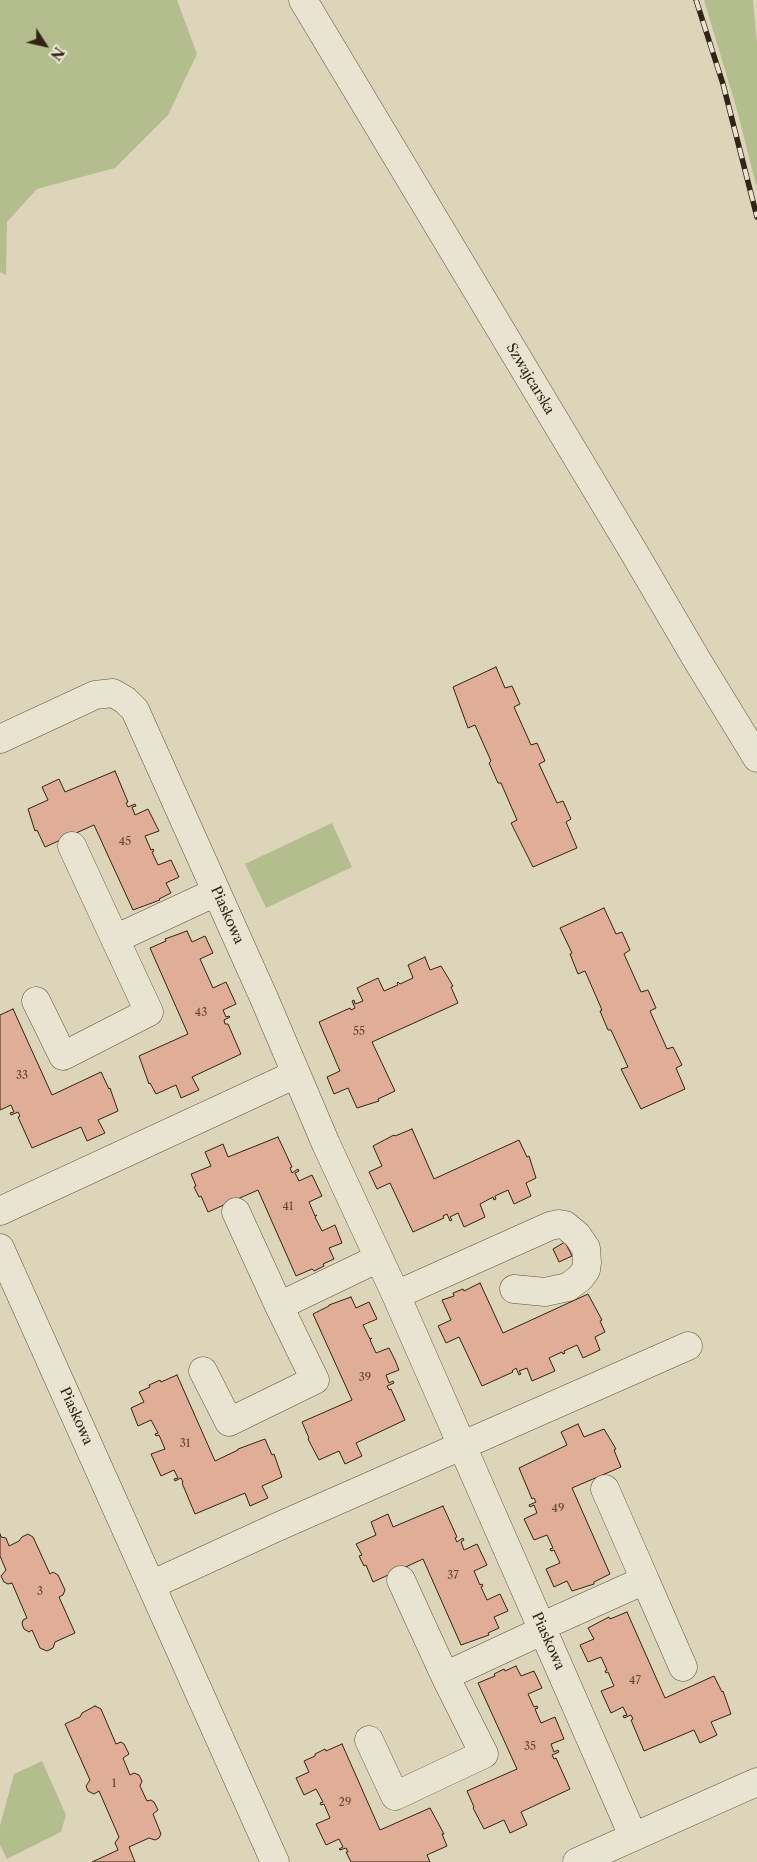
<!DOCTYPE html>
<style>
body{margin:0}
#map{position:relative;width:757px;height:1862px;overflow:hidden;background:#ddd5ba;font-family:"Libre Caslon Text",serif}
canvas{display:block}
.north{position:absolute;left:20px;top:20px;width:50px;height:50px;-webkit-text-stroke:4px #e9e4d2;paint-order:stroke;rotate:125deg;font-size:14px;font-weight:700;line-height:20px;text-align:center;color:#312414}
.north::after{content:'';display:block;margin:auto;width:18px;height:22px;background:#312414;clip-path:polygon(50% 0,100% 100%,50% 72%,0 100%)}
</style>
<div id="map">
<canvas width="757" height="1862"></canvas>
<div class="north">N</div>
</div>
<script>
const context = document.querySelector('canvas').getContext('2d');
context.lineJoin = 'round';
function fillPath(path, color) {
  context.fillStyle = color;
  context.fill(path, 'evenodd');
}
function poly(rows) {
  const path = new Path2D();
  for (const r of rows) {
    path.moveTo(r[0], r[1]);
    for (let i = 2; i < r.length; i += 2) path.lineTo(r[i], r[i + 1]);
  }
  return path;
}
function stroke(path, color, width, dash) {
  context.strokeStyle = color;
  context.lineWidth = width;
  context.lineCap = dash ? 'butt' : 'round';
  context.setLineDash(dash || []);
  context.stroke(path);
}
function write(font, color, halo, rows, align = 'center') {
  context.font = font + ' "Libre Caslon Text",serif';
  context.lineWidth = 4.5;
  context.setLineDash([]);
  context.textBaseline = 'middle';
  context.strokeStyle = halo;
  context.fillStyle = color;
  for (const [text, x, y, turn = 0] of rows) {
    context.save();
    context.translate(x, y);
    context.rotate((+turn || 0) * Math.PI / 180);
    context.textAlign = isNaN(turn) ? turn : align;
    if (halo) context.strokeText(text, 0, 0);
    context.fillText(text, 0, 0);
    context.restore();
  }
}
fillPath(poly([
 [0,0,177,0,197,54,168,115,115,168,37,189,7,222,6,275,0,272],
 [704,0,753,0,757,44,757,189,737,110],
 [332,823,352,867,266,908,245,864],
 [42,1761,66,1815,61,1832,7,1859,0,1845,0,1826,14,1774]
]), '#b3bd8e');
const building = poly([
 [496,667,505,688,512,686,520,704,514,707,531,745,537,743,545,761,539,764,557,803,563,801,571,819,566,822,577,848,533,867,511,823,517,820,501,783,498,783,489,763,491,761,475,725,468,728,453,687,496,667],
 [115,771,128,802,126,803,128,807,135,804,136,806,132,807,135,815,148,809,159,831,145,836,151,850,153,849,154,851,152,852,158,865,171,860,179,877,166,883,171,893,159,899,160,900,133,910,94,825,45,847,37,830,35,831,28,809,48,800,42,787,59,779,65,792,115,771],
 [604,908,616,934,622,932,630,950,624,954,641,992,648,990,656,1008,650,1011,667,1049,673,1047,682,1065,676,1068,685,1089,641,1109,621,1069,628,1067,611,1030,608,1030,600,1011,602,1010,585,971,578,974,570,954,572,953,560,928,604,908],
 [187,931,192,942,205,936,213,953,200,959,213,988,226,982,236,1004,223,1010,226,1017,229,1016,230,1017,224,1020,225,1024,228,1024,241,1054,192,1077,199,1090,181,1098,176,1085,156,1094,150,1083,149,1084,139,1056,188,1034,150,948,166,941,165,939,187,931],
 [425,957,430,970,441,966,453,986,451,987,458,1003,372,1042,395,1091,378,1099,379,1101,357,1108,348,1088,334,1094,327,1077,340,1071,319,1022,350,1008,351,1010,355,1008,352,1001,354,1000,355,1004,363,1001,357,988,378,978,384,991,398,985,397,983,398,982,400,984,413,978,408,965,425,957],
 [13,1009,52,1095,101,1072,109,1089,110,1088,118,1111,98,1120,105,1133,87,1141,81,1127,32,1148,18,1117,20,1116,18,1112,11,1115,10,1113,14,1112,11,1105,0,1110,0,1015,13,1009],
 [412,1129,434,1179,519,1140,527,1157,529,1156,536,1178,526,1183,531,1196,514,1204,508,1190,495,1196,496,1199,494,1200,493,1197,480,1204,485,1217,464,1227,458,1213,450,1217,452,1220,450,1221,447,1214,443,1216,444,1218,413,1232,390,1183,377,1189,369,1172,382,1166,373,1146,394,1135,395,1136,412,1129],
 [278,1137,292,1167,290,1168,292,1173,298,1169,299,1171,295,1173,299,1181,312,1175,322,1196,309,1202,315,1216,317,1215,315,1217,322,1231,335,1225,342,1243,329,1248,334,1259,323,1264,324,1266,314,1271,312,1269,296,1276,258,1190,208,1212,201,1196,199,1197,194,1187,196,1186,191,1174,211,1166,205,1152,223,1144,228,1157,278,1137],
 [565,1242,572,1256,559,1262,553,1249,565,1242],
 [480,1283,503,1333,588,1294,602,1320,600,1321,605,1332,595,1337,600,1350,583,1358,577,1345,564,1351,565,1353,563,1354,562,1352,549,1358,555,1371,532,1381,527,1368,519,1371,521,1374,519,1375,516,1368,512,1371,513,1372,482,1386,459,1337,446,1343,438,1326,451,1320,442,1300,454,1296,453,1293,463,1289,464,1291,480,1283],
 [351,1297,356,1308,369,1302,377,1319,363,1325,370,1339,372,1338,370,1340,376,1353,389,1348,395,1360,399,1370,386,1375,389,1383,393,1381,394,1383,387,1386,389,1390,391,1389,405,1420,356,1443,362,1456,345,1464,339,1451,319,1460,308,1439,309,1438,302,1422,352,1400,313,1314,329,1306,329,1305,351,1297],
 [177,1375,215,1461,238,1450,238,1449,265,1439,272,1455,274,1454,282,1477,262,1486,268,1498,250,1506,245,1493,195,1514,182,1483,183,1482,181,1478,175,1481,174,1479,178,1478,174,1470,161,1476,151,1454,165,1449,159,1435,156,1436,155,1434,158,1433,151,1420,138,1426,131,1408,144,1402,139,1392,150,1387,149,1385,160,1380,161,1382,177,1375],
 [578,1424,584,1437,604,1429,616,1449,614,1450,621,1467,572,1488,610,1574,594,1582,594,1584,572,1591,567,1581,554,1587,546,1569,560,1563,554,1550,551,1551,550,1549,553,1548,547,1535,534,1540,524,1519,537,1513,534,1505,530,1507,529,1505,536,1502,534,1498,532,1499,519,1468,567,1445,561,1432,578,1424],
 [443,1506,457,1537,455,1538,457,1542,463,1538,464,1540,461,1542,464,1550,477,1544,487,1565,474,1571,480,1585,482,1584,483,1586,481,1587,487,1600,500,1594,508,1611,494,1617,499,1628,488,1633,489,1635,461,1645,423,1559,373,1582,366,1565,364,1566,359,1556,362,1555,356,1544,376,1535,371,1522,388,1514,393,1527,443,1506],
 [0,1534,1,1537,6,1538,9,1546,19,1541,22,1537,28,1534,33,1537,50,1574,53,1572,58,1575,65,1590,63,1595,59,1597,75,1633,55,1642,53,1648,47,1651,40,1648,32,1630,29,1632,24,1629,22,1624,23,1620,27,1618,12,1583,8,1584,4,1582,1,1576,6,1570,0,1556,0,1534],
 [627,1612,665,1698,714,1676,722,1692,723,1691,731,1714,711,1722,717,1735,700,1743,694,1730,644,1751,631,1720,633,1719,631,1715,624,1718,623,1716,627,1715,623,1707,611,1713,601,1691,614,1686,608,1672,606,1673,605,1671,607,1670,601,1657,588,1662,580,1645,594,1639,588,1628,609,1617,610,1619,627,1612],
 [516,1666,521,1676,534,1671,542,1688,528,1694,534,1707,537,1706,538,1708,535,1709,541,1723,555,1717,564,1739,551,1744,554,1752,558,1750,559,1752,552,1755,554,1759,556,1758,570,1789,521,1812,527,1825,510,1833,504,1820,484,1829,473,1808,474,1807,467,1791,517,1769,478,1683,495,1676,494,1674,504,1669,505,1671,516,1666],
 [95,1706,101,1709,116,1744,121,1742,124,1744,129,1754,123,1758,130,1775,134,1773,139,1775,142,1781,140,1786,147,1801,151,1800,154,1802,158,1810,153,1814,161,1834,159,1838,155,1840,149,1838,129,1847,135,1862,92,1862,118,1850,115,1843,119,1837,99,1791,94,1794,88,1791,86,1786,90,1780,65,1724,80,1717,82,1713,95,1706],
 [342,1744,380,1830,430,1808,444,1834,442,1834,447,1846,427,1855,430,1862,351,1862,346,1852,348,1852,346,1848,340,1850,339,1849,343,1847,339,1839,326,1845,316,1824,330,1818,324,1804,321,1805,320,1803,323,1802,316,1789,304,1795,296,1778,309,1772,304,1761,315,1756,315,1754,325,1749,326,1751,342,1744]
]);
fillPath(building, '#e0ae96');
stroke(building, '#312414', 1);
const minor = poly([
 [303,0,632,549,697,660,757,758],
 [0,739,95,695,113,693,125,700,135,710,264,998,326,1144,396,1295,633,1836],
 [72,846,115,939,216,892],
 [36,1001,63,1056,149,1012,115,939],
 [0,1211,296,1074],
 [236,1212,279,1306],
 [0,1248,275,1862],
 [396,1295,550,1226,559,1224,565,1225,577,1235,586,1248,587,1262,586,1270,580,1278,568,1287,545,1292,514,1289],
 [203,1371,229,1422,315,1380,279,1306,379,1258],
 [401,1580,445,1676,531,1636],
 [645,1580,683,1667],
 [151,1585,275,1528,688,1346],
 [556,1620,645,1580,605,1489],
 [369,1740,395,1796,484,1754,445,1676],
 [577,1862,757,1782]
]);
stroke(minor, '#5c503e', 29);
stroke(minor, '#e9e4d2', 28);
const rail = poly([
 [696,0,723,84,757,217]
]);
stroke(rail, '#312414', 5.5);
stroke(rail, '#e9e4d2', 4, [11]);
write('11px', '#5d4634', null, [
 ["45",125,842],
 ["43",201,1013],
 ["55",359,1032],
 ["33",22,1076],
 ["41",288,1207],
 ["39",365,1378],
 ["31",185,1444],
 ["49",558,1509],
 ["37",453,1576],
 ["3",40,1592],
 ["47",635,1681],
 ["35",530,1747],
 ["1",114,1784],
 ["29",345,1803]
]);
write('14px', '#312414', '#e9e4d2', [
 ["Szwajcarska",530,379,59],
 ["Piaskowa",227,915,66],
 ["Piaskowa",76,1416,66],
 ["Piaskowa",548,1641,66]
]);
</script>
